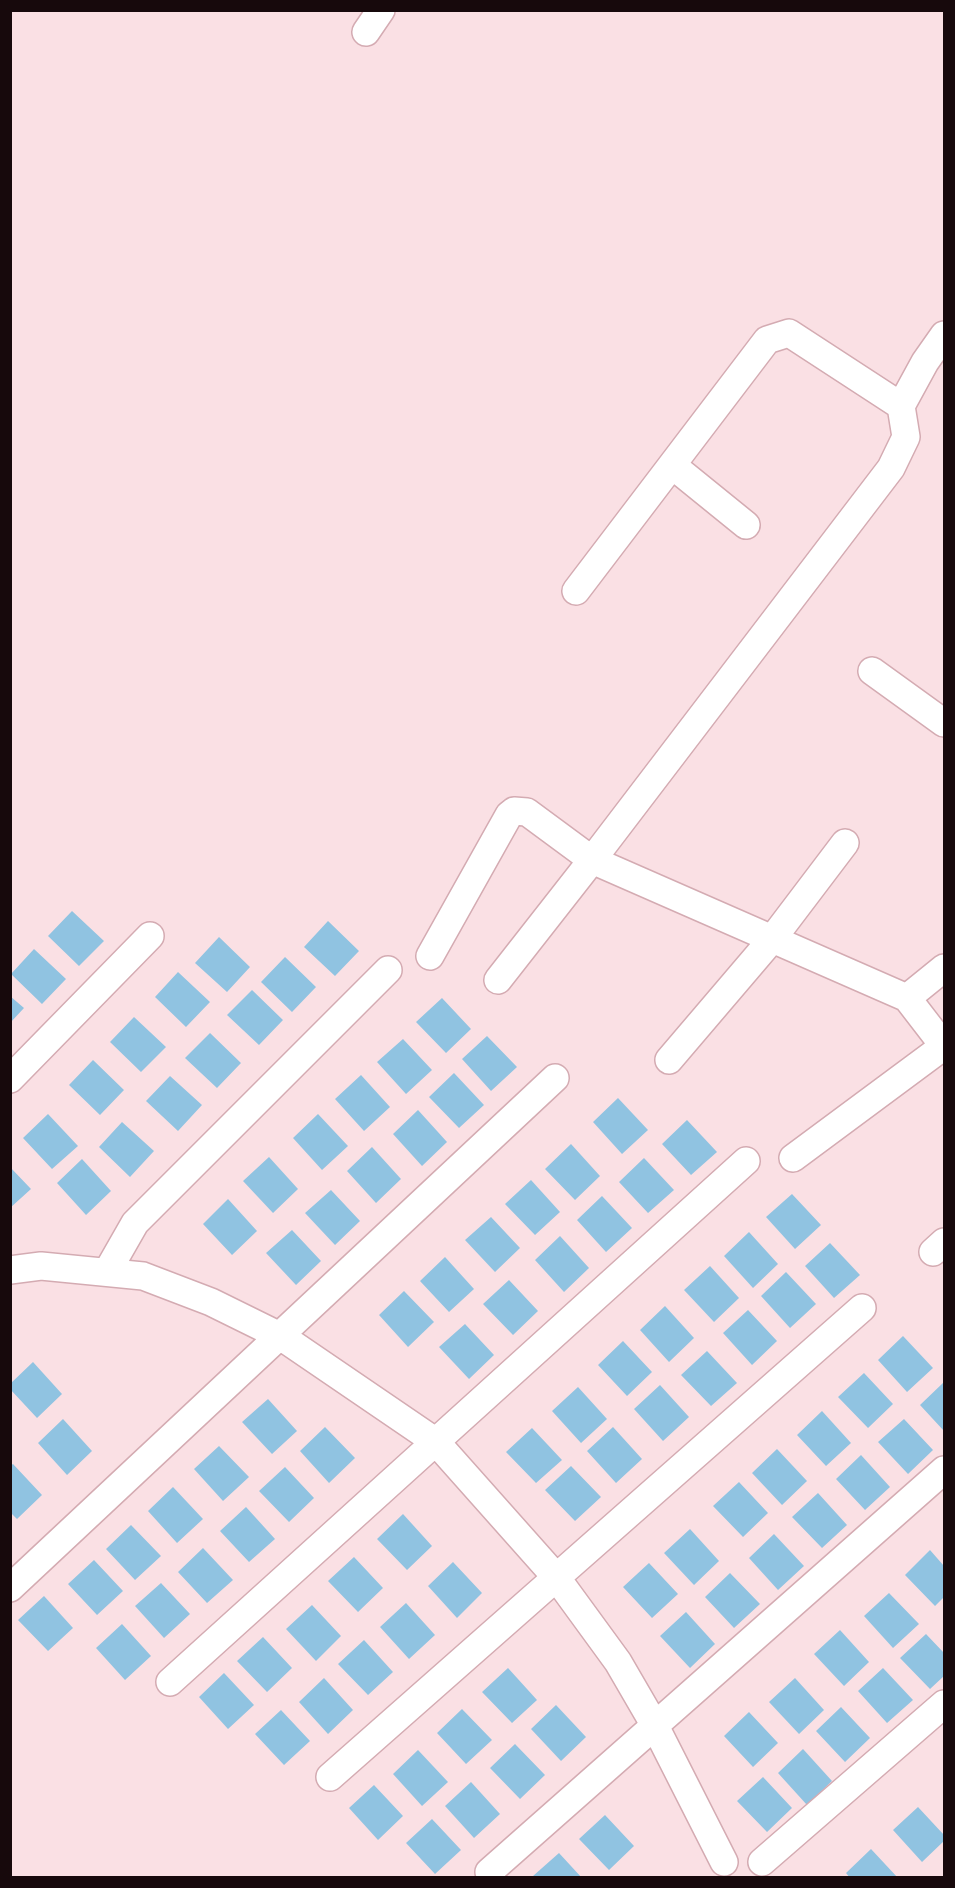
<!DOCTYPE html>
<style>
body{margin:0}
#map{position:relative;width:955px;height:1888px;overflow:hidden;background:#fae0e4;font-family:"PT Serif",serif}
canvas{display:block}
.frame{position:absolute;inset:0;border:12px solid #17090c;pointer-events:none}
</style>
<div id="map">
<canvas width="955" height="1888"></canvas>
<div class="frame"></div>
</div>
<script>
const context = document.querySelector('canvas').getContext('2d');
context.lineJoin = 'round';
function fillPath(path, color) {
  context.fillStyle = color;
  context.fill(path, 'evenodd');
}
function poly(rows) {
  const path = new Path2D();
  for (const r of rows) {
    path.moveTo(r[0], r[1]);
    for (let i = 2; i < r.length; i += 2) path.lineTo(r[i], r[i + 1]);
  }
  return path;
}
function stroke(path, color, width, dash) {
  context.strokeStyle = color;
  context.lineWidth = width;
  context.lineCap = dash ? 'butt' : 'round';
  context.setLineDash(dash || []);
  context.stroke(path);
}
fillPath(poly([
 [72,911,104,941,79,966,48,936],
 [328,921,359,951,335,976,304,947],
 [219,937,250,967,227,992,195,963],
 [34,949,66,979,42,1004,11,974],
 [285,957,316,987,292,1012,261,982],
 [178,972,210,1002,186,1027,155,997],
 [252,990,283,1020,259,1045,227,1015],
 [10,996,24,1008,10,1023],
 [442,998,471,1029,446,1053,416,1022],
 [134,1017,166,1047,141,1072,110,1042],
 [210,1033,241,1063,217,1088,185,1058],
 [487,1036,517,1067,491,1091,462,1059],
 [403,1039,432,1070,406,1094,377,1062],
 [93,1060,124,1090,100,1115,69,1085],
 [454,1073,484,1105,459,1128,429,1097],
 [361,1075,390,1107,364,1131,335,1099],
 [170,1076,202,1105,178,1131,146,1101],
 [618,1098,648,1130,622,1154,593,1122],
 [418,1110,447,1142,422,1166,393,1134],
 [48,1114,78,1146,52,1169,23,1138],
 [318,1114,348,1146,322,1170,293,1138],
 [687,1120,717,1152,691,1175,662,1144],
 [122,1122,154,1151,130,1177,99,1147],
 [571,1144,600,1176,575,1200,545,1169],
 [372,1147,401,1179,376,1203,347,1171],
 [269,1157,298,1189,273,1213,243,1181],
 [644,1158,674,1190,648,1213,619,1182],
 [82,1159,111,1191,86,1215,57,1183],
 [10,1167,31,1189,10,1208],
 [531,1180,560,1212,535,1235,505,1204],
 [331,1190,360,1221,335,1245,305,1213],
 [792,1194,821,1225,795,1249,766,1217],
 [602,1196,632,1228,606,1252,577,1220],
 [228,1199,257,1231,232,1255,203,1224],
 [491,1217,520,1248,495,1272,465,1240],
 [292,1230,321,1261,296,1285,266,1253],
 [749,1232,778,1264,753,1288,724,1256],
 [560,1236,589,1268,564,1292,535,1260],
 [830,1243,860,1275,834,1298,805,1266],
 [445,1257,474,1289,449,1312,420,1281],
 [710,1266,739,1298,714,1322,684,1290],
 [786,1272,816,1304,790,1328,761,1296],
 [509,1280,538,1311,513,1335,483,1304],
 [404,1291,434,1322,408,1347,379,1315],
 [665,1306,694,1338,669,1362,640,1330],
 [748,1310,777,1341,752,1365,723,1333],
 [465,1324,494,1355,469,1379,439,1347],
 [903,1336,933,1368,907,1392,878,1360],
 [623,1341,652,1372,627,1396,598,1365],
 [707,1351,737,1383,711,1406,681,1375],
 [33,1362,62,1394,37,1418,10,1389,10,1384],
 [864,1373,893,1404,868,1428,838,1397],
 [944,1382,944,1431,920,1405],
 [660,1385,689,1417,663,1441,634,1409],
 [578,1387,607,1419,581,1443,552,1411],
 [268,1399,297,1431,272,1454,242,1422],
 [822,1411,851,1443,826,1466,797,1435],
 [63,1419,92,1451,67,1475,38,1443],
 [904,1419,933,1450,908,1474,878,1442],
 [325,1427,355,1458,329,1483,300,1451],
 [613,1427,642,1459,616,1483,587,1451],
 [532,1428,562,1460,536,1483,506,1452],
 [219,1446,249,1477,223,1501,194,1469],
 [777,1449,807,1481,782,1505,752,1473],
 [861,1455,890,1487,865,1510,836,1479],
 [13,1464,42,1495,17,1519,10,1512,10,1466],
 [571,1466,601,1497,575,1521,545,1490],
 [285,1467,314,1498,289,1522,259,1491],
 [739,1482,768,1513,743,1537,713,1506],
 [173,1487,203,1519,177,1543,148,1511],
 [818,1493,847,1525,822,1548,792,1517],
 [246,1507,275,1539,249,1562,220,1531],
 [403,1514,432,1546,407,1570,377,1539],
 [131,1525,161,1556,135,1580,106,1549],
 [690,1529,719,1561,694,1585,664,1553],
 [774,1534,804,1566,778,1590,749,1558],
 [203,1548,233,1580,207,1603,178,1572],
 [930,1550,944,1566,944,1597,935,1606,905,1575],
 [354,1557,383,1588,358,1612,328,1581],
 [94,1560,123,1591,97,1615,68,1584],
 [453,1562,482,1593,457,1618,428,1586],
 [649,1563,678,1594,652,1618,623,1587],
 [730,1573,760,1604,734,1628,705,1597],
 [161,1583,190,1614,164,1638,135,1606],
 [889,1593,919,1624,893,1648,864,1616],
 [44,1596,73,1628,48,1651,18,1620],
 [406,1603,435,1635,409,1659,380,1627],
 [312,1605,341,1636,316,1661,286,1629],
 [686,1612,715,1644,690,1668,660,1636],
 [122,1624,151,1656,125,1680,96,1648],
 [840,1630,869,1662,844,1686,814,1654],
 [926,1634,944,1653,944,1676,930,1689,900,1658],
 [263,1637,292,1668,267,1692,237,1661],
 [364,1640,393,1672,368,1695,338,1664],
 [508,1668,537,1700,512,1723,482,1692],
 [883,1668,913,1700,887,1723,858,1691],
 [224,1673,254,1705,228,1729,199,1697],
 [324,1678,353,1710,328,1734,299,1702],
 [795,1678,824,1710,799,1734,769,1702],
 [556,1705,586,1737,561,1761,531,1729],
 [841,1707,870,1738,845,1762,816,1731],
 [462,1709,492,1740,466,1764,437,1733],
 [281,1710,310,1741,284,1765,255,1734],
 [749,1712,778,1743,753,1767,724,1736],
 [515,1744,545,1775,520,1799,490,1768],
 [803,1749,832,1781,807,1805,778,1773],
 [418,1750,448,1782,422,1806,393,1774],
 [763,1777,792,1808,767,1832,737,1801],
 [471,1782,500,1814,474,1838,445,1806],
 [374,1785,403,1816,378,1840,349,1808],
 [918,1807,944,1835,944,1841,922,1862,893,1830],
 [605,1815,634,1846,609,1870,579,1839],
 [432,1819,461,1850,435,1874,406,1843],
 [871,1849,898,1878,850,1878,846,1873],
 [559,1853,582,1878,534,1878,533,1876]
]), '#90c3e1');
const minor = poly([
 [366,32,381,10],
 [944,335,925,362,901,406,906,437,891,468,592,860,907,998,944,1046],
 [672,465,746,525],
 [576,591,767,340,789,333,901,406],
 [872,671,944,723],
 [430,956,509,815,514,811,527,812,592,860,498,980],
 [907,998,944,968],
 [669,1060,773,938,845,843],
 [10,1079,150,936],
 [793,1158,944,1046],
 [933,1252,944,1242],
 [10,1270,41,1266,143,1276,211,1302,282,1337,436,1442,556,1577,618,1662,654,1724,724,1862],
 [107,1272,135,1223,388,970],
 [10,1588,555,1078],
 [170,1682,746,1161],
 [330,1777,862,1308],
 [762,1862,944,1704],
 [489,1872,944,1470]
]);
stroke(minor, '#d4abb2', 30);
stroke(minor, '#fff', 27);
</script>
